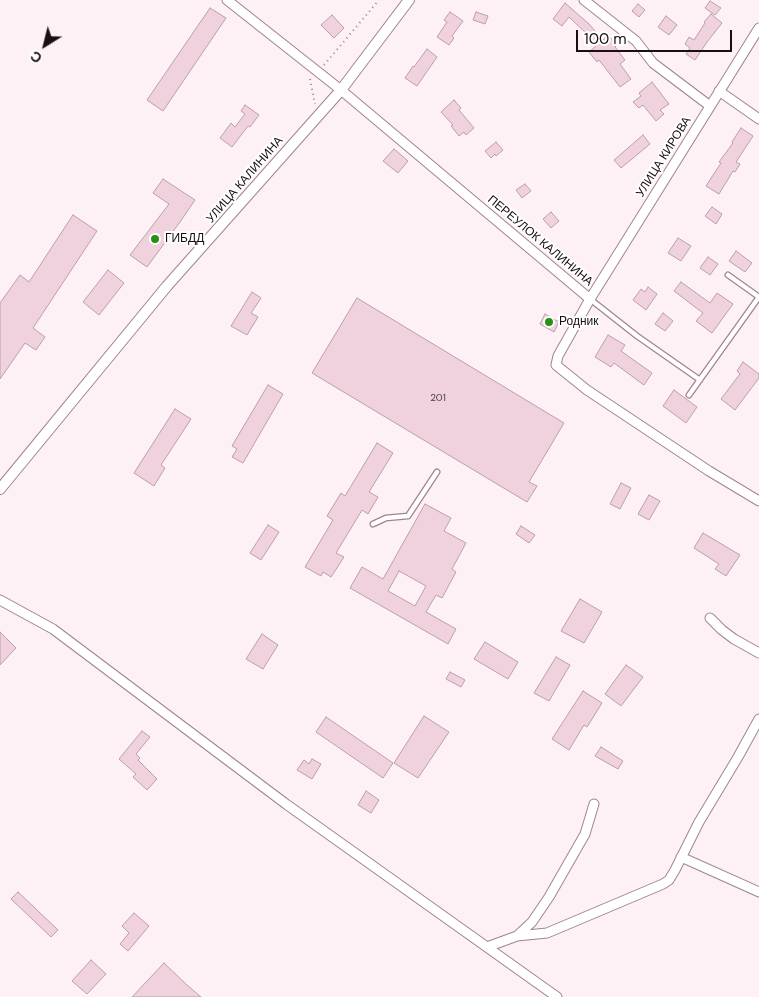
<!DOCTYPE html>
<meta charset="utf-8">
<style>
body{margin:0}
#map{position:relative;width:759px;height:997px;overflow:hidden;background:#fdf1f6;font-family:"DM Sans",sans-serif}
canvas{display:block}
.north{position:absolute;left:20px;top:20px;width:50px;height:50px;-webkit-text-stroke:4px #fff;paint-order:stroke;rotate:216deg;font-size:14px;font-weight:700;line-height:20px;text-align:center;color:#190f13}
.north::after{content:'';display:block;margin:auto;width:18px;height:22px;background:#190f13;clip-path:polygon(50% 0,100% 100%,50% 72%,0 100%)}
.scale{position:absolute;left:576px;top:30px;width:156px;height:22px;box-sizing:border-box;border:2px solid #190f13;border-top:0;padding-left:6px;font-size:15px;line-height:18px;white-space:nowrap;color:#190f13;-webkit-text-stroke:4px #fff;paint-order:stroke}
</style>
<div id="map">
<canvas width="759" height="997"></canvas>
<div class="north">С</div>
<div class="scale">100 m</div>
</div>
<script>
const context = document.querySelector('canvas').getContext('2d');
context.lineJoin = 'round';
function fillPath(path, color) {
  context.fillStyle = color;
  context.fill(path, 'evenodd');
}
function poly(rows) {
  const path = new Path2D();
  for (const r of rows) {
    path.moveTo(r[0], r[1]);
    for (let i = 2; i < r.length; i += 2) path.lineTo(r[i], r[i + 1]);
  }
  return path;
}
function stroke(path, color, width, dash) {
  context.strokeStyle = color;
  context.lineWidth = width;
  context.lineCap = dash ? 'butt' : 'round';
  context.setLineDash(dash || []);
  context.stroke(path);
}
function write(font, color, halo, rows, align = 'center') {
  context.font = font + ' "DM Sans",sans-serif';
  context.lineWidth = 4;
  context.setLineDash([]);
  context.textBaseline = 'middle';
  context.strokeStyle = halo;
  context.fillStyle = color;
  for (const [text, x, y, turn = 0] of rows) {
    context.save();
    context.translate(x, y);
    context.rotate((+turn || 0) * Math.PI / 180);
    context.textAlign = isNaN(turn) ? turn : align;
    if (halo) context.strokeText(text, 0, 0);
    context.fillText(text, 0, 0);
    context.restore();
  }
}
const building = poly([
 [710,1,721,8,715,15,705,8,710,1],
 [565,3,589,24,603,40,608,35,617,45,615,47,625,60,620,64,631,79,620,87,599,60,597,62,589,52,596,46,586,35,587,34,569,17,562,26,553,19,565,3],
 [638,4,645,10,639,17,632,11,638,4],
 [210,8,226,18,163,111,147,100,210,8],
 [450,12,463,21,452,36,454,38,449,45,437,37,447,22,444,20,450,12],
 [476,12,488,16,485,24,473,20,476,12],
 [711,14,722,23,707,42,695,60,686,54,690,48,685,44,689,37,694,40,705,23,704,22,711,14],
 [332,15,344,28,334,38,321,25,332,15],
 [666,16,677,25,669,35,658,27,666,16],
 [427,49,437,57,417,86,405,78,413,66,414,67,427,49],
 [652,82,669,104,660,110,664,114,656,121,643,105,639,108,633,102,641,96,639,93,652,82],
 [454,100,461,108,459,110,474,128,466,135,464,132,459,136,451,126,453,125,441,112,454,100],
 [245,105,259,115,250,127,248,126,232,147,220,138,231,123,235,127,245,114,241,111,245,105],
 [741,128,753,136,736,162,740,164,735,172,733,171,719,194,706,186,721,163,719,162,733,143,732,142,741,128],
 [643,135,650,144,621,168,614,160,643,135],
 [496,142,503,150,496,156,495,154,491,158,485,151,496,142],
 [394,149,408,161,398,173,383,161,394,149],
 [163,179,195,200,180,222,147,267,130,255,169,204,153,193,163,179],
 [525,184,531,191,522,198,516,190,525,184],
 [712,207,722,214,716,224,705,216,712,207],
 [551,212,559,221,551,228,543,219,551,212],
 [73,215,97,231,33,328,45,337,36,350,25,343,0,379,0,303,20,275,29,282,73,215],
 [678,238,691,246,681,261,668,253,678,238],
 [736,251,752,263,745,272,729,261,736,251],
 [708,257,718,264,710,275,700,268,708,257],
 [108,270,124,283,99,315,83,302,108,270],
 [681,282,710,303,717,293,733,304,712,333,696,321,703,313,674,291,681,282],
 [648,287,657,294,646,310,633,300,641,289,645,292,648,287],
 [252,292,261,298,251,313,258,317,247,335,231,326,252,292],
 [357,298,564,423,529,482,537,486,527,502,312,373,357,298],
 [663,313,673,321,665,331,655,324,663,313],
 [545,314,559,322,554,332,540,324,545,314],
 [608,335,625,345,621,351,652,373,644,385,614,363,611,367,595,357,608,335],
 [743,362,759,374,759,378,735,410,721,399,740,374,737,371,743,362],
 [268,385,283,394,243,463,232,457,237,449,232,446,268,385],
 [674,390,697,407,686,423,663,406,674,390],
 [175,409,191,419,161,465,165,468,154,486,134,473,175,409],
 [377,443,393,453,369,492,378,497,368,514,362,510,336,553,344,557,331,577,323,572,321,576,305,567,333,520,327,516,341,493,345,496,377,443],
 [621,483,631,488,620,509,610,504,621,483],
 [649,495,660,501,649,520,638,514,649,495],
 [425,504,451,518,444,531,466,543,452,569,456,572,442,598,436,595,426,612,456,629,448,644,350,588,362,567,383,579,425,504],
 [399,571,426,586,415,606,388,591,399,571],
 [268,525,279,532,261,560,250,553,268,525],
 [521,526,535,535,529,543,516,534,521,526],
 [703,533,740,555,726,576,715,569,719,564,694,548,703,533],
 [580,599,602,612,584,643,561,631,580,599],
 [0,632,16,648,0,665,0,632],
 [262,634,278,645,263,669,246,659,262,634],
 [485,642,518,662,508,679,474,659,485,642],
 [556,657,570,665,549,701,534,693,556,657],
 [626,665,643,677,621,706,605,694,626,665],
 [450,672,465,680,461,687,446,679,450,672],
 [583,691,602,703,587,727,584,725,569,750,552,739,583,691],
 [424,716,449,732,418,778,394,763,424,716],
 [326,717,393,763,383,778,316,732,326,717],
 [142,731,150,737,136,754,140,758,138,760,157,779,147,790,133,777,136,774,119,759,142,731],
 [601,747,623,761,618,769,595,756,601,747],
 [312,759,321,764,312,779,297,770,304,760,309,764,312,759],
 [366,791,379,800,371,813,358,805,366,791],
 [18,892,58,930,51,937,11,899,18,892],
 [134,913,149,926,128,951,120,944,129,933,122,926,134,913],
 [91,960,106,974,87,994,72,981,91,960],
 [164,963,187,985,201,997,132,997,164,963]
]);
fillPath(building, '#f0d2df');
stroke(building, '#bb9eab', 1);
const service = poly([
 [590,299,637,336,700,380],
 [689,395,759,297,728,275],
 [373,524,386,518,408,516,437,472]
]);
const minor = poly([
 [227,0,341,90,590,299,558,356,556,365,587,390,709,471,759,501],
 [584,0,636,41,653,63,710,106],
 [719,91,759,119],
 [590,299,759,28],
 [0,600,53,629,286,804,557,997],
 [710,618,722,630,734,639,759,653],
 [681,857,759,892],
 [517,936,547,933,663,884,669,880,675,870,699,822,738,757,759,719],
 [487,947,517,936,532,922,549,897,585,834,594,804]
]);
const tertiary = poly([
 [0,489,167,286,341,90,409,0]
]);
stroke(service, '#a08491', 7);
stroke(minor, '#a08491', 11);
stroke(tertiary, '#a08491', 12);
stroke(poly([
 [324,65,379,0],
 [310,79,315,104]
]), '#92878c', 2, [1, 4]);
stroke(service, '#fff', 4.5);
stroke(minor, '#fff', 9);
stroke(tertiary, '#fff', 10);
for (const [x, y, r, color] of [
 [155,239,5,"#299012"],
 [549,322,5,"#299012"]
]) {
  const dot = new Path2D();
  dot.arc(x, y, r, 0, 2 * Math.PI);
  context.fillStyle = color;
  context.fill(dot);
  stroke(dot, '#fff', 2);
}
write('10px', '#4f4046', null, [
 ["201",438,398]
]);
write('12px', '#190f13', '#fff', [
 ["УЛИЦА КИРОВА",664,157,-58],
 ["УЛИЦА КАЛИНИНА",245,180,-49],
 ["ПЕРЕУЛОК КАЛИНИНА",540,241,40]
]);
write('12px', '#190f13', '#fff', [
 ["ГИБДД",165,239],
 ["Родник",559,322]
], 'left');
</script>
